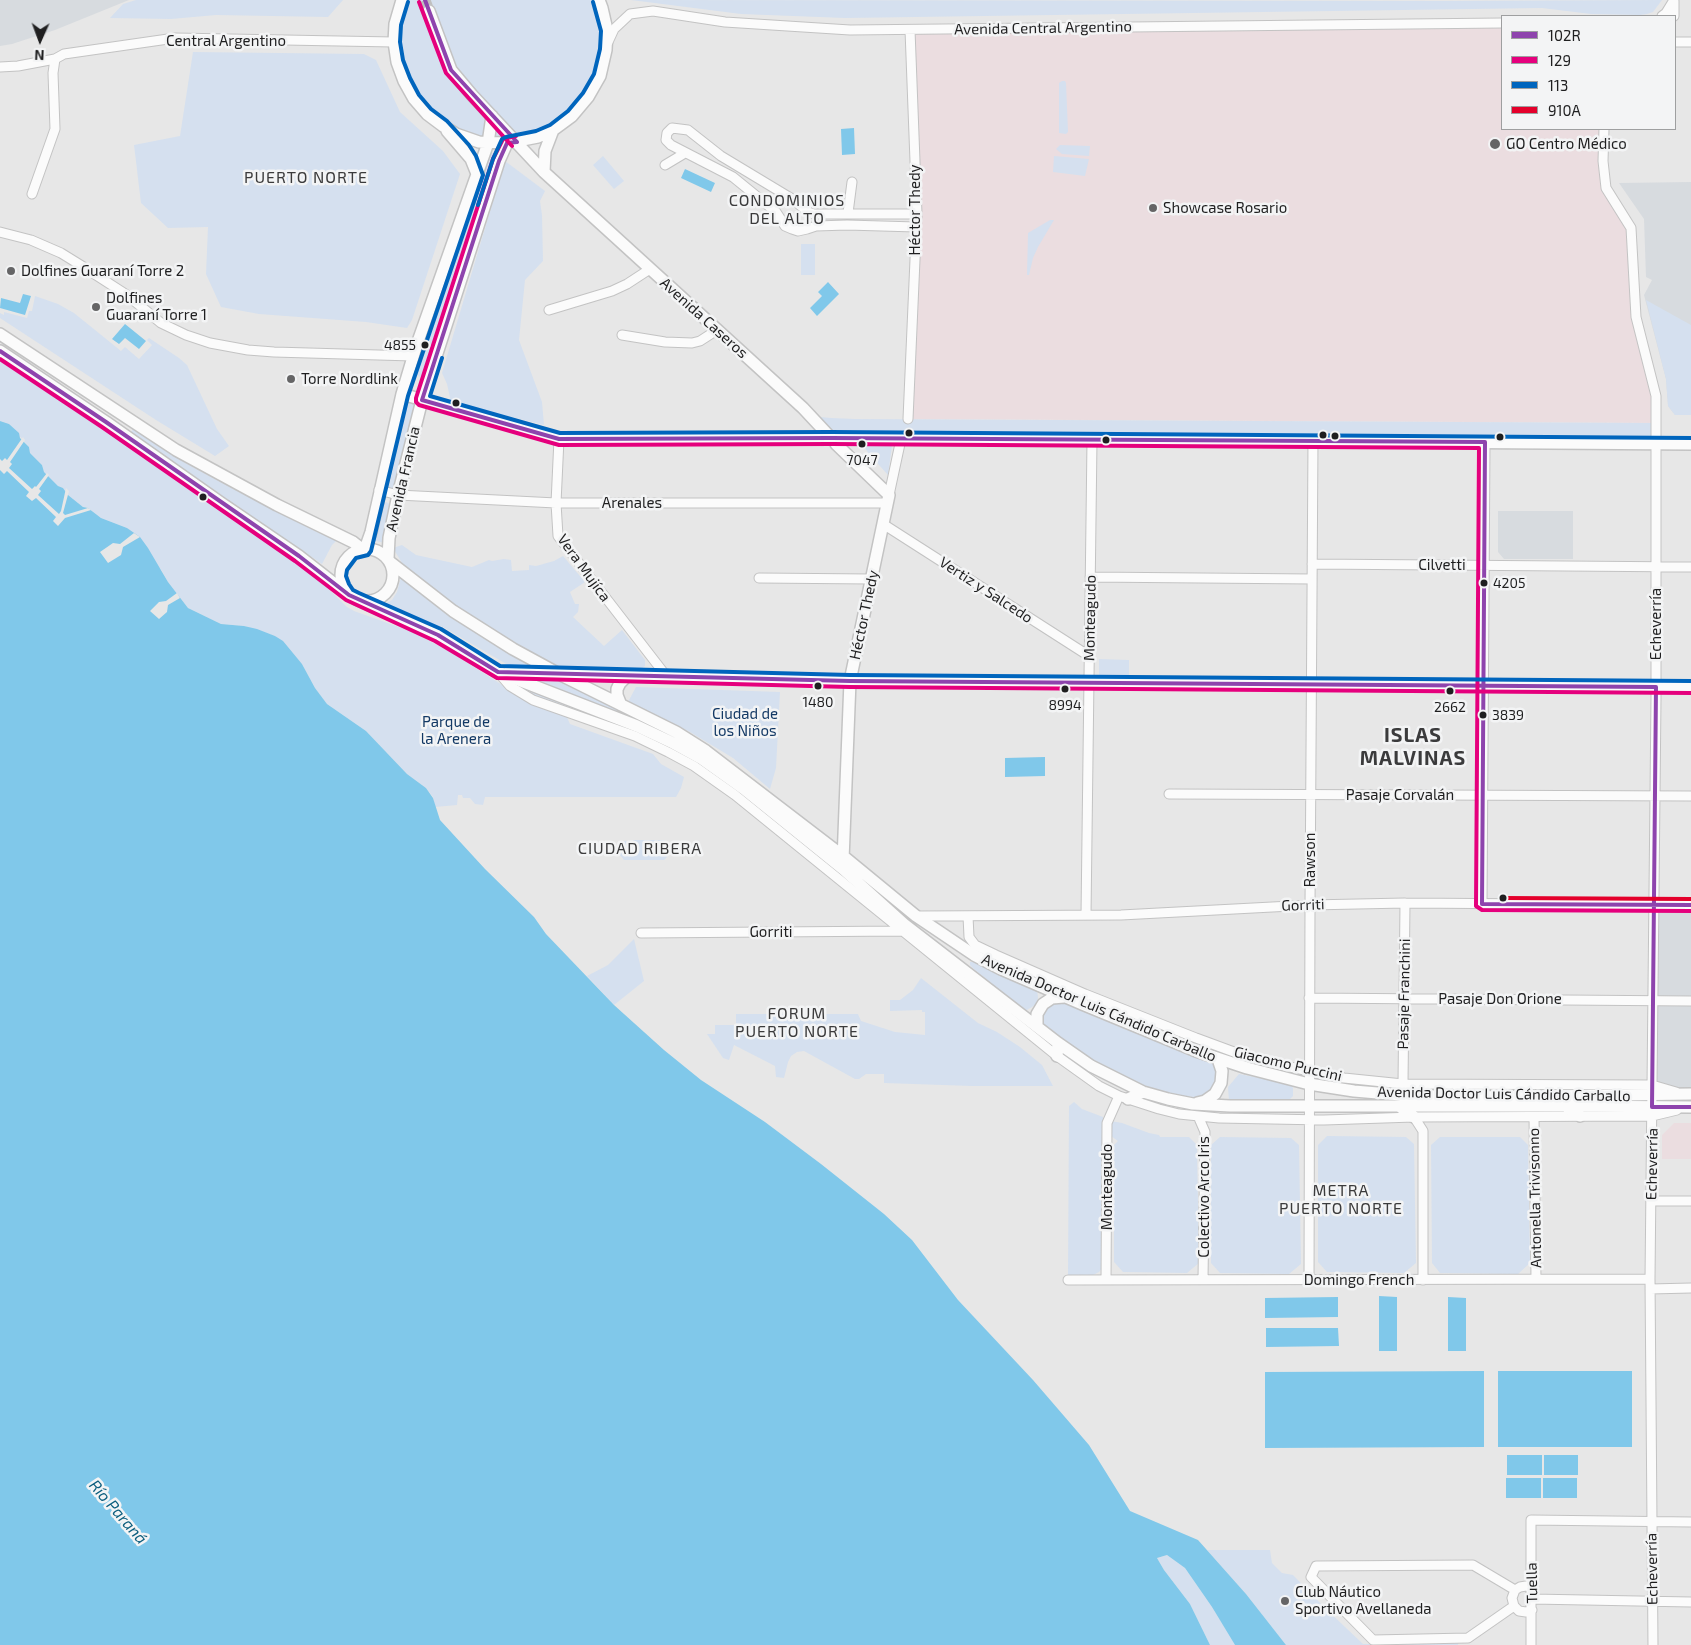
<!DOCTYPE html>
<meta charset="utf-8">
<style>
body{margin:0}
#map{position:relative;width:1691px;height:1645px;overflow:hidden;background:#e7e7e7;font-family:"Exo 2",sans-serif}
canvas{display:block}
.legend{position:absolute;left:1501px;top:15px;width:175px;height:115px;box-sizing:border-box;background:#f3f4f5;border:1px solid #9e9fa0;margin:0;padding:6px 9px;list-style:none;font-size:15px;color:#1f1f20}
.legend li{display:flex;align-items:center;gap:10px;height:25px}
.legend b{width:25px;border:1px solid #9e9fa0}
.north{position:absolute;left:15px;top:15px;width:50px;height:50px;-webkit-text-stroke:4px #f3f4f5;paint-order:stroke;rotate:182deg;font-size:14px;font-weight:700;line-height:20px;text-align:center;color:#1f1f20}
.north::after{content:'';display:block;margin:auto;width:18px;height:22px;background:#1f1f20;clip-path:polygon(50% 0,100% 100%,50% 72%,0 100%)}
</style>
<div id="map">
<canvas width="1691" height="1645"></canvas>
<ul class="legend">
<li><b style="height:6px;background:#8e44ad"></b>102R</li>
<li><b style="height:6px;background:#e5007d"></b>129</li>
<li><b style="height:6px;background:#0065bd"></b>113</li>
<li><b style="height:6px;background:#e4002b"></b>910A</li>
</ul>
<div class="north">N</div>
</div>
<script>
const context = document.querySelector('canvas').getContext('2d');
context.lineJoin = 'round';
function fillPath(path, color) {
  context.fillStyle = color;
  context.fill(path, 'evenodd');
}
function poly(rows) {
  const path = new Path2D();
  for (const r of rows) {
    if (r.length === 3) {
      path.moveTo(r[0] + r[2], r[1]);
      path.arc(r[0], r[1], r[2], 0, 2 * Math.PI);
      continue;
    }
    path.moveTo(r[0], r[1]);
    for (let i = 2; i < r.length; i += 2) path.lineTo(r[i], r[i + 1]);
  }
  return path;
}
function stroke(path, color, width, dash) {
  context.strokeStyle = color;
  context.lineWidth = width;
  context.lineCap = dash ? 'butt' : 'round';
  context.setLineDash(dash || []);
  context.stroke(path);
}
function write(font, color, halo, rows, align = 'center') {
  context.font = font + ' "Exo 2",sans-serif';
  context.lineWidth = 5;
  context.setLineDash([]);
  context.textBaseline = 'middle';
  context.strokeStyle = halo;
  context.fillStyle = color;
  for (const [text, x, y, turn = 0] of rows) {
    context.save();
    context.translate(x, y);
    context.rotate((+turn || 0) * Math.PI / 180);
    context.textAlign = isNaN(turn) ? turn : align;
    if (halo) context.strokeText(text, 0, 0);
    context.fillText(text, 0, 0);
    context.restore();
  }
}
fillPath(poly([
 [1502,23,1502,129,1604,129,1606,188,1631,228,1636,317,1657,423,908,419,916,227,910,30],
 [1674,1123,1691,1123,1691,1159,1662,1159,1662,1135]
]), '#ebdde0');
fillPath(poly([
 [0,0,129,0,55,30,12,44,0,46],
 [1691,182,1691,415,1675,415,1668,406,1666,379,1644,295,1652,280,1646,277,1644,219,1619,183],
 [1498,511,1573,511,1573,559,1504,559,1498,552],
 [1654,905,1691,905,1691,1094,1652,1096]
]), '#d7dbdf');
fillPath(poly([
 [136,0,343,0,328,17,216,15,171,19,110,18,123,4],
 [402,0,599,0,602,8,600,76,553,130,488,143,443,126,404,81,395,24],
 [631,0,1444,1,1662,0,1653,12,1647,14,1640,15,1591,14,1542,8,845,18,741,14],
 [193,52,364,54,376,60,400,112,443,151,460,174,412,320,407,328,366,322,259,314,221,307,206,274,208,227,168,228,141,203,134,145,180,136],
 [1062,81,1065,81,1066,83,1068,132,1066,134,1059,133,1059,83],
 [1060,145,1090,146,1089,156,1062,154,1056,149],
 [491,153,495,154,495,157,464,244,462,262,424,376,420,377,417,375,415,372,451,257,459,244,476,191,489,155],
 [603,156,624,181,614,189,593,165],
 [1054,156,1089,159,1085,176,1053,172],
 [505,161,545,191,540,201,542,215,543,261,525,280,519,340,542,402,544,425,451,402,447,384,442,373],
 [1050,220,1054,220,1038,247,1033,258,1029,275,1027,275,1028,233],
 [801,244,815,244,815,275,801,275],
 [35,296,58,304,74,313,121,351,125,347,139,359,152,345,147,340,149,338,179,358,187,365,217,429,229,446,215,456,156,420,0,318,0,313,4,315,4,312,27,318,29,311,32,311],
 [1646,300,1691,325,1691,415,1675,415,1668,406,1666,379],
 [0,360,92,420,310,571,347,607,354,611,410,631,449,651,521,697,566,715,570,724,653,754,661,764,684,777,681,788,676,797,485,797,483,805,475,804,470,798,463,798,462,795,458,795,457,805,435,807,433,797,426,788,407,774,366,731,327,704,315,688,302,664,275,636,244,626,221,624,188,608,168,582,162,571,127,528,101,518,88,508,83,507,68,495,63,488,58,486,49,478,44,472,42,465,30,453,29,447,9,424,0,421],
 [408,403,413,403,415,405,395,489,391,489,387,487,387,485,405,408],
 [809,416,831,418,855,419,1657,423,1657,443,831,438],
 [133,429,187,464,241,493,317,532,337,540,332,545,322,564,238,507,131,432],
 [863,445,892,446,888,475,869,454],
 [386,502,390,504,391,507,384,543,373,540,383,504],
 [402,545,416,555,472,567,489,560,492,561,504,559,511,560,512,571,529,570,529,565,536,566,554,561,563,556,585,582,570,592,575,604,579,604,578,612,573,617,604,646,622,630,645,660,645,666,641,669,564,667,554,665,504,640,451,605,405,568,393,548],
 [401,577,445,612,532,665,508,665,443,627,426,623,383,605,392,600,397,592],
 [1099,659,1129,660,1129,676,1099,675],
 [536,679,561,680,673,734,672,737,536,683],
 [636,687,780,692,776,768,770,789,733,758,690,732,628,702],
 [531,691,642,732,710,768,818,852,815,855,710,773,530,695],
 [634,840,664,840,667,845,667,857,664,860,624,860,620,855,621,843,624,841,630,842],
 [634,939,644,981,614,1005,587,976,608,965],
 [970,962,975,962,1037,989,1038,998,1036,1004,1032,1007,1025,1011,975,970,970,965],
 [921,978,978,1023,997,1032,1020,1047,1042,1065,1053,1086,972,1086,884,1083,884,1074,866,1074,859,1079,855,1079,804,1051,797,1052,791,1056,788,1062,784,1078,776,1077,775,1066,734,1045,729,1060,723,1058,707,1034,715,1034,715,1025,736,1025,736,1014,858,1014,861,1021,895,1032,925,1035,925,1012,922,1012,922,1010,890,1011,890,1000,900,1000,913,990],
 [1060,1002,1069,1004,1212,1062,1216,1065,1218,1081,1210,1091,1203,1095,1194,1097,1164,1094,1111,1074,1059,1038,1041,1022,1043,1010,1053,1003],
 [1239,1074,1290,1084,1293,1088,1293,1096,1287,1102,1229,1101,1228,1087],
 [1074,1102,1082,1109,1103,1117,1103,1267,1099,1272,1093,1275,1068,1275,1069,1106],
 [1111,1121,1122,1123,1149,1133,1159,1135,1160,1137,1189,1137,1197,1145,1199,1263,1187,1273,1123,1272,1114,1262,1114,1145,1118,1141,1111,1136],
 [1327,1136,1406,1137,1414,1144,1416,1263,1404,1273,1327,1272,1318,1262,1318,1145],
 [1220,1137,1291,1138,1299,1145,1301,1264,1289,1274,1220,1273,1211,1263,1211,1145],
 [1440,1137,1520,1137,1528,1145,1530,1263,1518,1274,1440,1273,1432,1263,1431,1145],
 [1207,1550,1270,1550,1272,1563,1282,1573,1293,1575,1325,1608,1363,1644,1458,1643,1458,1645,1286,1645,1246,1594],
 [1167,1555,1185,1568,1212,1607,1235,1645,1210,1645,1190,1604,1164,1570,1157,1558]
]), '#d5e0ef');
fillPath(poly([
 [854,128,855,154,842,155,841,129],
 [685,169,715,183,711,192,681,178],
 [828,282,839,294,817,316,810,308,822,296,818,292],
 [23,294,31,296,25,315,0,308,1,298,20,303],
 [125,324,146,341,139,349,125,338,119,344,112,339],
 [0,421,9,424,19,433,20,438,29,447,30,453,42,465,44,472,58,486,63,488,68,495,83,507,88,508,101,518,127,528,140,537,148,548,168,582,188,608,221,624,244,626,257,629,275,636,283,641,302,664,315,688,327,704,366,731,407,774,426,788,433,798,440,820,485,869,534,917,546,934,614,1005,664,1050,701,1080,765,1122,821,1164,884,1214,912,1240,958,1300,1033,1380,1089,1445,1130,1511,1198,1540,1246,1594,1286,1645,1235,1645,1212,1607,1185,1568,1167,1555,1157,1558,1164,1570,1190,1604,1210,1645,0,1645],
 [1045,757,1045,776,1005,777,1005,758],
 [1379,1296,1397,1297,1397,1351,1379,1351],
 [1338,1297,1338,1317,1265,1318,1265,1298],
 [1448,1297,1466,1298,1466,1351,1448,1351],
 [1266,1328,1338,1328,1339,1346,1266,1347],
 [1484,1371,1484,1447,1265,1448,1265,1372],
 [1498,1371,1632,1371,1632,1447,1498,1447],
 [1507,1455,1542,1455,1542,1475,1507,1475],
 [1544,1455,1578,1455,1578,1475,1544,1475],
 [1506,1478,1541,1478,1541,1498,1506,1498],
 [1543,1478,1577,1478,1577,1498,1543,1498]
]), '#80c8ea');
fillPath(poly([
 [23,437,25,440,10,462,12,464,9,468,32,489,35,486,36,487,47,473,49,475,39,489,41,491,38,495,59,514,61,511,66,488,69,491,63,513,65,515,88,508,91,510,65,518,58,526,53,521,56,517,36,498,32,501,26,496,29,492,7,471,4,474,0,470,0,459,2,461,5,458,7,460],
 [134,533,140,537,123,547,121,555,108,563,100,552,113,543,120,544],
 [177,593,180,598,168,605,167,612,159,619,150,611,159,602,166,601]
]), '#e7e7e7');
stroke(poly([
 [425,0,429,11]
]), '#bfbfbf', 11, [11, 5.5]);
const minor = poly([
 [1662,16,1666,13,1674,0],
 [1674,16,1674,0],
 [608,42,614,29,630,14,653,11,725,22,850,30,1502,23],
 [1675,42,1691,42],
 [0,67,18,66,55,59,64,54,175,38,394,42],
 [1604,129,1603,161,1606,188,1631,228,1636,317,1656,396,1656,698,1650,1279,1653,1645],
 [665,165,685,153],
 [32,194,55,129,53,73,55,59],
 [848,213,852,182],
 [916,227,847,225,816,226,807,229,798,231,792,229,785,226,776,212,733,177,671,145,666,140,667,133,672,128,688,130,721,156,794,200,808,212,814,214,917,214],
 [0,232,31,240,61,253,82,266,127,295,161,323,186,335,210,343,248,350,274,352,413,356],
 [549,310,612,291,627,284,650,269],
 [622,335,665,342,692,343,700,341,717,330],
 [908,419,917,214,910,30],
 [559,439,556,503,558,536,667,677],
 [379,490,398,495,556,503,887,503],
 [889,495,901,439],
 [883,524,1089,656],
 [1312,564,1691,567],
 [1090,577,1312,579],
 [759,578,871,579],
 [498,672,510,686,533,700,635,736,668,752,694,766,735,795,1057,1056,1099,1086,1119,1096,1159,1109,1179,1114,1219,1118,1324,1120,1414,1117,1652,1116,1677,1110],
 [1169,794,1691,796],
 [1482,904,1485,442],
 [1086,915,1092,440],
 [916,916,1121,915,1310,905,1405,903,1691,905],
 [968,916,969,937,975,945,996,955,1085,994,1196,1038,1242,1055,1280,1065,1344,1078,1403,1084,1652,1085,1676,1092],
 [641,933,902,931],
 [1309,998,1691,1001],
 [1403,1084,1405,903],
 [1198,1116,1205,1132,1203,1280],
 [1414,1117,1423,1131,1423,1280],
 [1534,1117,1536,1279],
 [1651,1201,1691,1201],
 [1068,1280,1650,1279],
 [1106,1280,1107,1123,1119,1096],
 [1309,1280,1310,905,1313,441],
 [1650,1289,1691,1288],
 [1532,1588,1526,1586,1520,1587,1515,1590,1512,1598,1514,1606,1519,1611,1526,1612,1532,1610],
 [1532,1599,1691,1602],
 [1514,1606,1468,1638,1373,1640,1311,1577,1316,1566,1473,1565,1515,1590],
 [1531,1645,1531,1520,1691,1522]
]);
const major = poly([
 [402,0,395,24,394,42,397,62,404,81,414,99,427,114,443,126,456,134,479,142,507,143,538,137,553,130,572,116,588,97,600,76,606,50,607,30,602,8,599,0],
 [429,11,451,70,472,95,544,172,803,408,831,438],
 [447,131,471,159,477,174],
 [544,172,545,151,553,130],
 [0,334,176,450,277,505,353,542,362,549],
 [0,351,106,422,221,503,299,556,349,595],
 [402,394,559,439,831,438,1691,444],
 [836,444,889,495,850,681,843,860],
 [367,575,26],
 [365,549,371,532,402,394,416,347,488,143,492,116],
 [388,559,389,538,398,495,422,400,499,161,507,143],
 [390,562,453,611,513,649,559,674,676,732,706,751,843,856,916,916,974,955,1001,969,1082,1004,1196,1051,1247,1068,1309,1084,1354,1091,1401,1095,1470,1097,1691,1094],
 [356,599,438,635,498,672,637,726,671,742,702,759,744,789,843,869,904,924,1058,1043,1091,1066,1143,1092,1168,1099,1193,1104,1230,1106,1565,1106,1691,1107],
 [507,673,850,681,1691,687],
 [621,705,617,695,617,689,620,683,627,676],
 [1037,1026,1037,1014,1043,1004,1052,998,1064,997],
 [1057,1056,1058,1043],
 [1458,1086,1470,1097],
 [1128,1099,1143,1092],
 [1197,1103,1205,1101,1215,1094,1221,1083,1222,1071,1218,1059],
 [1399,1106,1414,1117],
 [1565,1106,1580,1116]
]);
stroke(minor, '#c3c3c3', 11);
stroke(major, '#c3c3c3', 14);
stroke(minor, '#fbfbfb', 9);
stroke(major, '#fbfbfb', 11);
stroke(poly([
 [425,0,451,70,517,142],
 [517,142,507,143,499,161,422,400,559,439,831,438,1485,442,1482,904,1691,905],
 [0,351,106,422,299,556,349,595,438,635,498,672,850,681,1656,687,1652,1107,1691,1107]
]), '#8e44ad', 4);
stroke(poly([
 [419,2,446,73,512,146],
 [516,136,503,139,493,159,416,398,416,402,419,405,559,445,831,444,1479,448,1476,906,1482,910,1691,911],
 [0,359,102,427,295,561,346,600,435,641,497,678,850,687,1691,693]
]), '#e5007d', 4);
stroke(poly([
 [408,2,401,25,400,42,403,60,410,78,419,95,431,109,447,121,469,145,476,156,483,175,408,396,371,551,368,555,356,558,347,570,346,576,349,584,353,590,359,593,441,629,500,666,850,675,1691,681],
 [478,205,493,159,502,139,506,137,536,131,550,125,568,111,583,93,594,74,600,49,601,31,593,2],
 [442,358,430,396,560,433,831,432,1691,438]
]), '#0065bd', 4);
stroke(poly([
 [1503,898,1691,899]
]), '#e4002b', 4);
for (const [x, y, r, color] of [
 [1495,144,6,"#656566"],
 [1153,208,5,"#656566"],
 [11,271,5,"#656566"],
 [96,307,5,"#656566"],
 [425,345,4.5,"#1f1f20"],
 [291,379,5,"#656566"],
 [456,403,4.5,"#1f1f20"],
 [909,433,4.5,"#1f1f20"],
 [1323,435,4.5,"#1f1f20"],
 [1335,436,4.5,"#1f1f20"],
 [1500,437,4.5,"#1f1f20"],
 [1106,440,4.5,"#1f1f20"],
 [862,444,4.5,"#1f1f20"],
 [203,497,4.5,"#1f1f20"],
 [1484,583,4.5,"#1f1f20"],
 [818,686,4.5,"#1f1f20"],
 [1065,689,4.5,"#1f1f20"],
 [1450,691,4.5,"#1f1f20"],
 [1483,715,4.5,"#1f1f20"],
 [1503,898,4.5,"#1f1f20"],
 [1285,1601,5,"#656566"]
]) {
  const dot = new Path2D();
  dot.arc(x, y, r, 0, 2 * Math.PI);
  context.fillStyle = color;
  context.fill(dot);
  stroke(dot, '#f3f4f5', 2);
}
write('14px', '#1f1f20', '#f3f4f5', [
 ["4855",416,345,"right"],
 ["7047",862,460],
 ["4205",1493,583,"left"],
 ["1480",818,702],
 ["8994",1065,705],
 ["2662",1450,707],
 ["3839",1492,715,"left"]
]);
write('15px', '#1f1f20', '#f3f4f5', [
 ["Avenida Central Argentino",1043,28,-1],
 ["Central Argentino",226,41],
 ["Héctor Thedy",915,210,-90],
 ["Avenida Caseros",704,318,42],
 ["Avenida Francia",403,479,-77],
 ["Arenales",632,503],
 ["Cilvetti",1442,565],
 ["Vera Mujíca",584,568,54],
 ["Vertiz y Salcedo",986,590,33],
 ["Héctor Thedy",864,615,-78],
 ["Monteagudo",1090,618,-89],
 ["Echeverría",1656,624,-90],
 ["Pasaje Corvalán",1400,795],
 ["Rawson",1310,860,-90],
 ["Gorriti",1303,905,-2],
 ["Gorriti",771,932],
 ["Pasaje Franchini",1404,994,-89],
 ["Pasaje Don Orione",1500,999],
 ["Avenida Doctor Luis Cándido Carballo",1099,1008,23],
 ["Giacomo Puccini",1288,1064,13],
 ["Avenida Doctor Luis Cándido Carballo",1504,1094,1],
 ["Echeverría",1652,1164,-89],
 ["Monteagudo",1107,1187,-90],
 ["Colectivo Arco Iris",1204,1197,-90],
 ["Antonella Trivisonno",1535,1198,-91],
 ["Domingo French",1359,1280],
 ["Echeverría",1652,1569,-91],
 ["Tuella",1532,1583,-91]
]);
write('15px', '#1f1f20', '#f3f4f5', [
 ["GO Centro Médico",1506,144],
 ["Showcase Rosario",1163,208],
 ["Dolfines Guaraní Torre 2",21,271],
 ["Dolfines",106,298],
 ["Guaraní Torre 1",106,315],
 ["Torre Nordlink",301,379],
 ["Club Náutico",1295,1592],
 ["Sportivo Avellaneda",1295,1609]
], 'left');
write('15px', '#133965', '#f3f4f5', [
 ["Ciudad de",745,714],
 ["los Niños",745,731],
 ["Parque de",456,722],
 ["la Arenera",456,739]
]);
context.letterSpacing = '1px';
write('16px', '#3b3b3c', '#f3f4f5', [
 ["PUERTO NORTE",306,178],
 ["CONDOMINIOS",787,201],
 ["DEL ALTO",787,219],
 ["CIUDAD RIBERA",640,849],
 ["FORUM",797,1014],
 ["PUERTO NORTE",797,1032],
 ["METRA",1341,1191],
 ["PUERTO NORTE",1341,1209]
]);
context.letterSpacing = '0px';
write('italic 16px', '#0b5e7e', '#f3f4f5', [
 ["Río Paraná",118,1512,49]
]);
context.letterSpacing = '1px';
write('bold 20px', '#3b3b3c', '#f3f4f5', [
 ["ISLAS",1413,735],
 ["MALVINAS",1413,758]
]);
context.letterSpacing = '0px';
</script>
